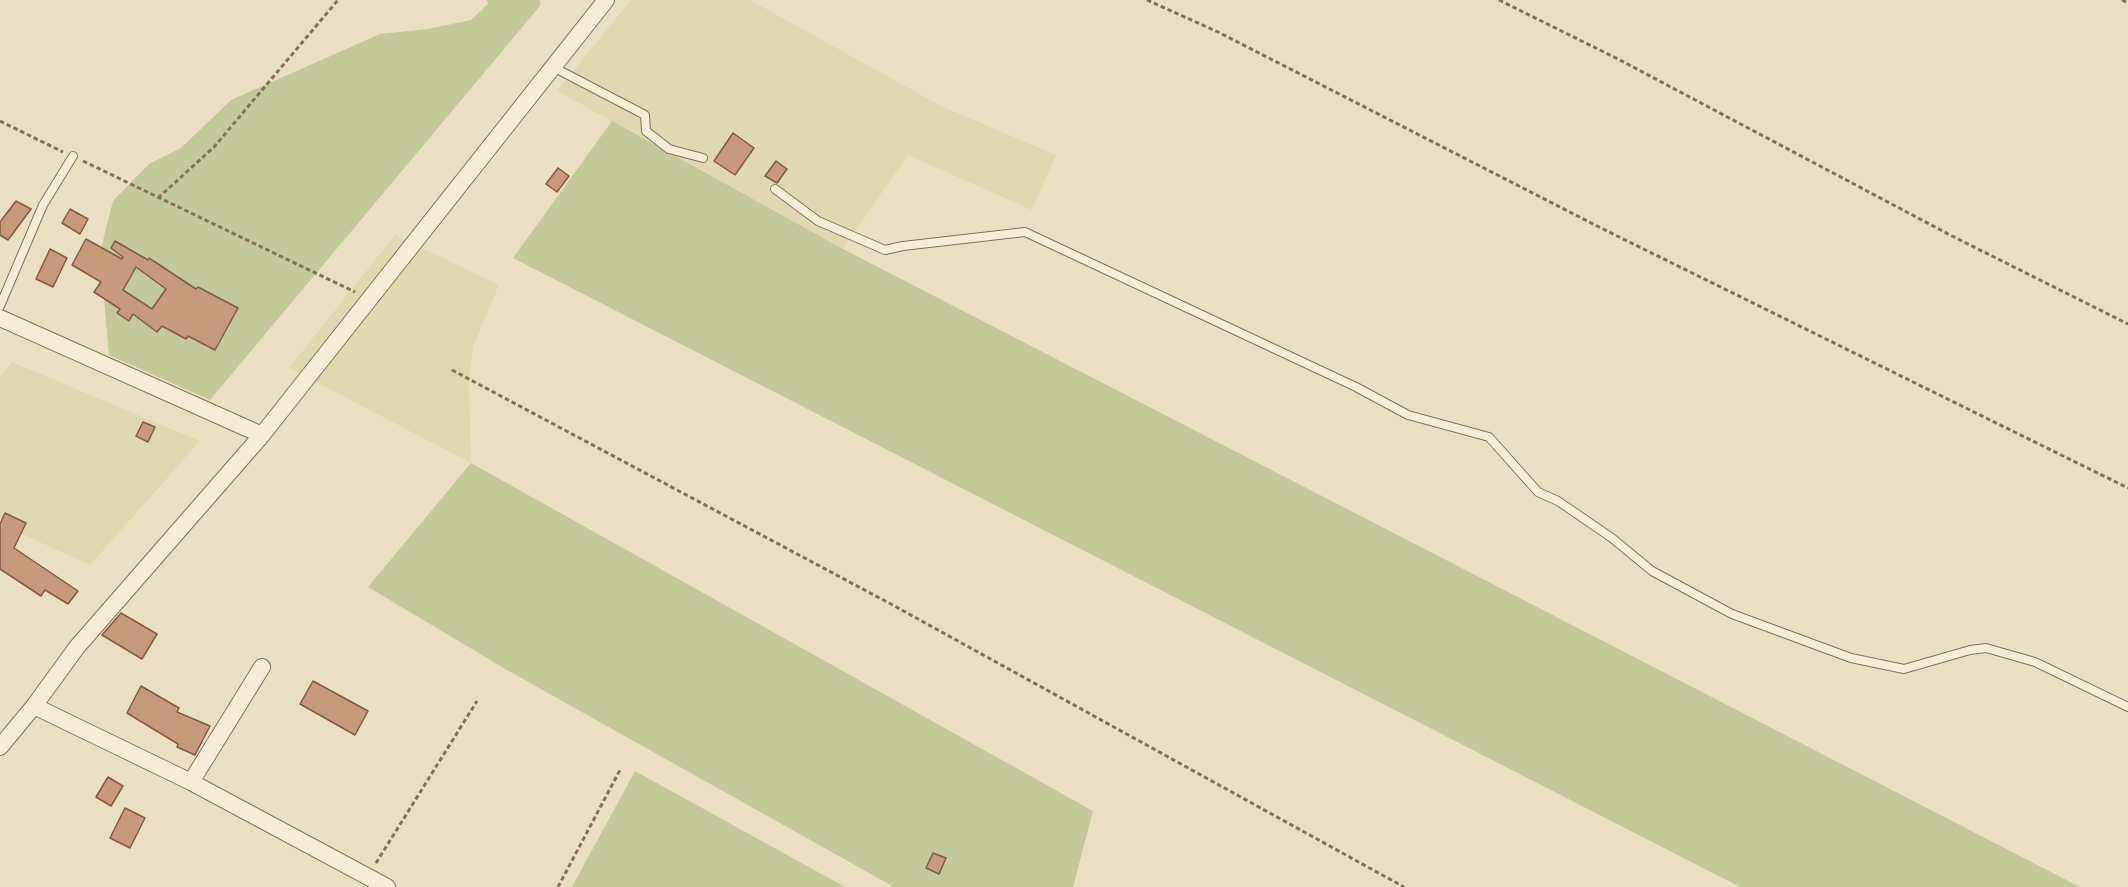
<!DOCTYPE html>
<style>
body{margin:0}
canvas{display:block;background:#ebdfc3}
</style>
<canvas width="2128" height="887"></canvas>
<script>
const context = document.querySelector('canvas').getContext('2d');
context.lineJoin = 'round';
function fillPath(path, color) {
  context.fillStyle = color;
  context.fill(path, 'evenodd');
}
function poly(rows) {
  const path = new Path2D();
  for (const r of rows) {
    path.moveTo(r[0], r[1]);
    for (let i = 2; i < r.length; i += 2) path.lineTo(r[i], r[i + 1]);
  }
  return path;
}
function stroke(path, color, width, dash) {
  context.strokeStyle = color;
  context.lineWidth = width;
  context.lineCap = dash ? 'butt' : 'round';
  context.setLineDash(dash || []);
  context.stroke(path);
}
fillPath(poly([
 [631,0,750,0,941,106,1056,155,1032,210,908,155,843,249,557,91],
 [395,235,499,285,473,347,469,380,471,463,289,368],
 [12,362,200,441,90,565,0,524,0,377]
]), '#e0d8b1');
fillPath(poly([
 [487,0,540,0,540,6,210,400,109,355,100,253,113,201,149,164,181,148,231,100,380,34,428,29,471,20,488,4],
 [612,121,843,249,2080,887,1740,887,513,258],
 [471,463,1093,811,1073,887,894,887,507,670,368,587],
 [635,771,845,887,572,887]
]), '#c3c998');
const building = poly([
 [733,133,754,148,735,175,714,161,733,133],
 [776,161,787,169,777,183,765,176,776,161],
 [558,168,569,176,557,192,546,184,558,168],
 [16,201,31,209,8,240,0,235,0,222,16,201],
 [70,209,88,219,80,234,62,223,70,209],
 [86,239,122,259,123,257,111,248,115,241,148,260,149,258,196,289,198,287,238,308,215,350,188,336,186,339,162,326,157,332,133,314,129,321,117,313,120,309,94,292,101,282,72,265,86,239],
 [136,267,166,289,152,309,123,290,136,267],
 [50,249,67,258,53,287,36,279,50,249],
 [143,422,155,427,148,442,136,436,143,422],
 [5,513,26,523,14,548,78,591,68,604,45,590,41,596,0,569,0,524,5,513],
 [121,613,157,634,142,659,102,635,121,613],
 [313,681,368,711,355,735,300,704,313,681],
 [141,686,179,708,177,712,210,726,195,755,177,747,178,744,127,713,141,686],
 [108,777,123,786,111,806,96,797,108,777],
 [125,808,145,818,130,848,110,838,125,808],
 [933,853,946,858,939,874,926,868,933,853]
]);
fillPath(building, '#c79a7b');
stroke(building, '#825b42', 1.5);
const lane = poly([
 [553,67,645,115,646,131,669,149,703,158],
 [775,189,818,221,885,250,903,246,1025,232,1356,387,1408,415,1489,437,1538,492,1558,501,1612,538,1652,571,1732,614,1851,658,1904,669,1970,650,1986,648,2035,662,2128,707],
 [0,306,43,205,73,156]
]);
const street = poly([
 [0,318,262,435],
 [34,706,191,782,387,887],
 [0,747,34,706,77,647,262,435,606,0],
 [191,782,262,667]
]);
stroke(lane, '#84715b', 10);
stroke(street, '#84715b', 18);
stroke(poly([
 [1147,0,1218,32,1603,229,2128,488],
 [1499,0,1618,59,1952,236,2128,324],
 [2122,0,2128,3],
 [0,121,63,152],
 [83,161,355,292],
 [158,198,214,147,338,0],
 [452,370,889,603,1404,887],
 [376,863,477,701],
 [558,887,620,770]
]), '#84715b', 3, [4.5, 3]);
stroke(lane, '#f7edd6', 8);
stroke(street, '#f7edd6', 16);
</script>
